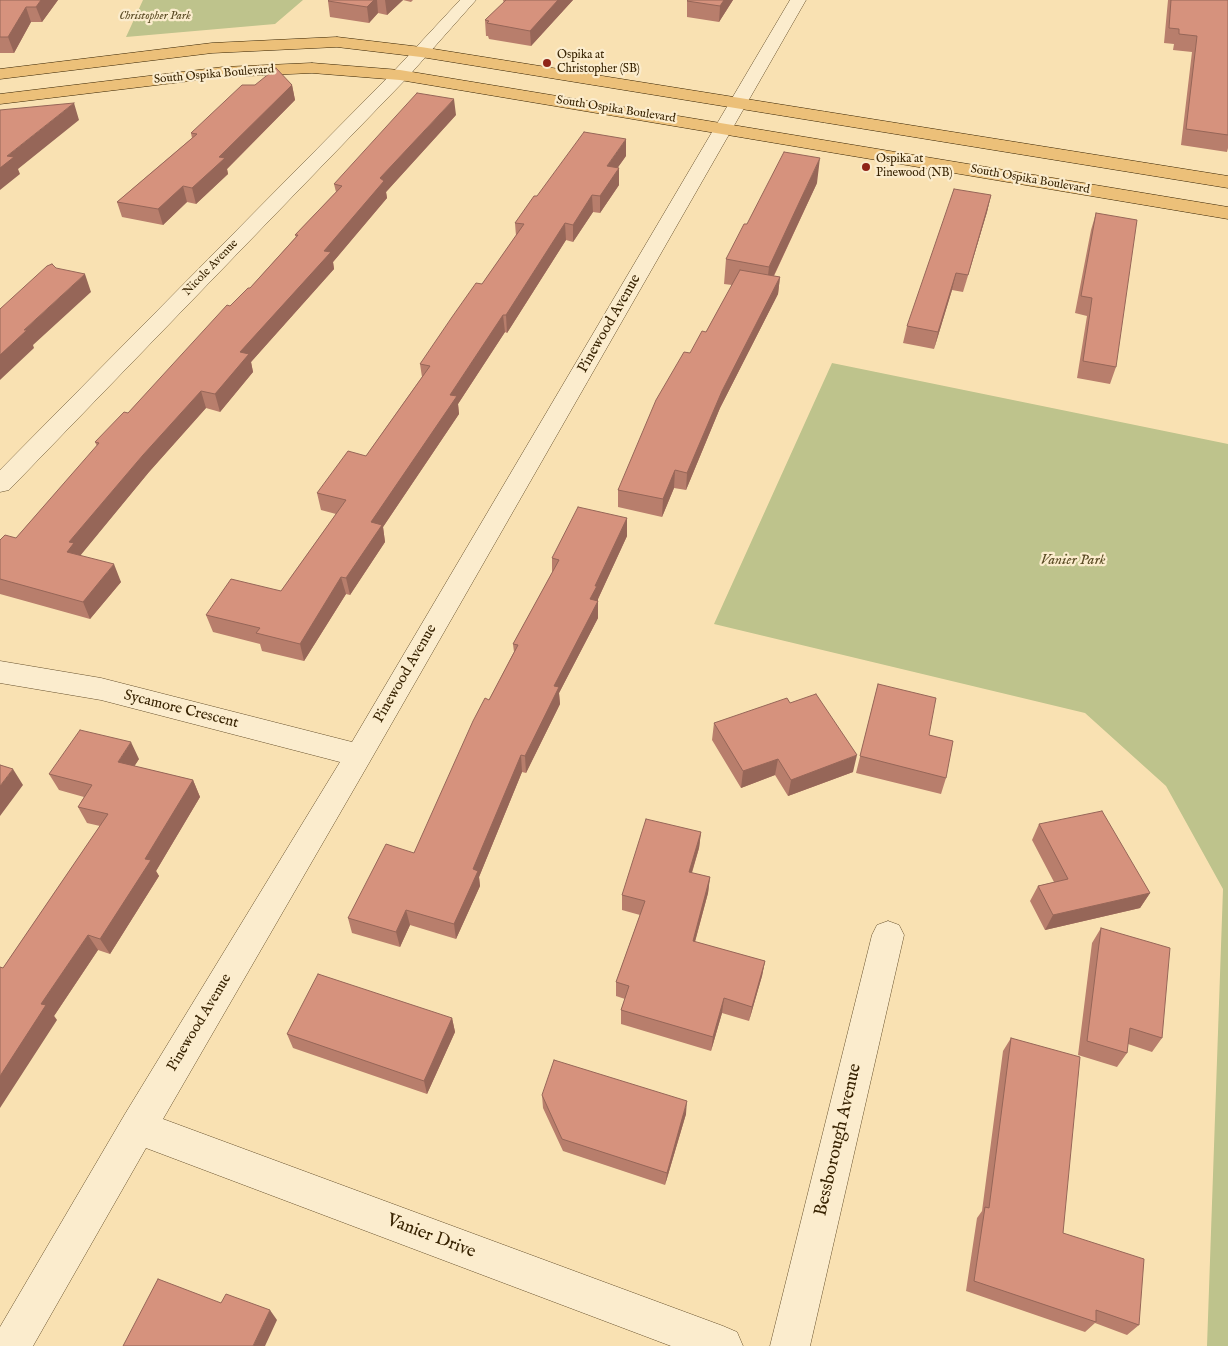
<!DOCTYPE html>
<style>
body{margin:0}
canvas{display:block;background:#f9e1b2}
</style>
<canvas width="1228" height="1346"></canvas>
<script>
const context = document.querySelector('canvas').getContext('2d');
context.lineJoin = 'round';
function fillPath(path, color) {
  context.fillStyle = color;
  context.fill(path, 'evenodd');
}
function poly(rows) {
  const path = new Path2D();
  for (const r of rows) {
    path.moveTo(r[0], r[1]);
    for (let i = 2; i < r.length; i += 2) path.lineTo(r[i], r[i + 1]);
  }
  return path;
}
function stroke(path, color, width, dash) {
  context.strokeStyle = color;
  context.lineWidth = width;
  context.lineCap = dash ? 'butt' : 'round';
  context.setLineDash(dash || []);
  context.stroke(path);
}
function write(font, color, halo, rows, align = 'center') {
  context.font = font + ' "IM FELL English",serif';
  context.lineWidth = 4.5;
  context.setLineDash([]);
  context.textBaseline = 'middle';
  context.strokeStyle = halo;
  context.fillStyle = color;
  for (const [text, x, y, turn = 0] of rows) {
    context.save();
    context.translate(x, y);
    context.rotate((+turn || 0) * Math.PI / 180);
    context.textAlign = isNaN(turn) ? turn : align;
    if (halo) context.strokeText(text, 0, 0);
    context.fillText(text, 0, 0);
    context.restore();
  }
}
fillPath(poly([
 [143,0,303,0,275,24,126,37],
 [832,363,1228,444,1228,1346,1207,1346,1223,889,1166,786,1085,713,714,624]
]), '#bec38c');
const minor = poly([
 [460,0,476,0,406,79,9,490,0,492,0,470,394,71,460,0],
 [790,0,806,0,369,763,163,1119,723,1326,737,1332,743,1346,671,1346,146,1148,33,1346,0,1346,0,1327,125,1114,340,762,101,700,0,683,0,661,101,678,352,742,790,0],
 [888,921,899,925,904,935,810,1346,770,1346,872,935,877,925,888,921]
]);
const major = poly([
 [337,37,421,47,1228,176,1228,188,421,57,337,47,212,53,0,79,0,69,212,43,337,37],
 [312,63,400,70,1228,207,1228,219,400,80,312,73,223,77,0,104,0,94,223,67,312,63]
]);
stroke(minor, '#68522e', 1);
stroke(major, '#382302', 1);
fillPath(minor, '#fbeccd');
fillPath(major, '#ecc079');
fillPath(poly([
 [0,0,58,0,42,22,31,22,14,53,0,53],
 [329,0,413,0,411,2,403,0,387,15,378,13,369,23,330,17,328,1],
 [503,0,573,0,531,46,489,39,488,36,486,36,485,20,504,3],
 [688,0,733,0,719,22,687,17,687,1],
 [1168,0,1228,0,1228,148,1227,152,1181,145,1192,52,1173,50,1174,44,1164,43],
 [292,85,295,100,227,169,228,174,196,204,187,202,163,225,122,217,117,202,192,138,191,133],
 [456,115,386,192,387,198,333,262,334,269,251,362,253,372,220,412,206,408,149,472,80,555,121,582,90,619,0,594,0,540,16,538,97,446,95,442,128,413,230,306,250,288,296,237,295,235,336,192,334,184],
 [626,156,617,168,619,185,600,213,593,212,573,242,566,240,507,333,505,332,458,404,459,414,383,527,385,542,350,595,346,594,304,661,262,651,260,644,213,632,206,615,281,591,336,514,321,510,317,493,366,456,422,377,420,364,482,284,516,236,515,223,537,196],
 [817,183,774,276,780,277,778,294,720,408,686,490,674,488,662,517,618,507,618,490,690,353,706,332,732,285,724,284,726,259,747,224],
 [991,195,987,212,963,292,952,290,934,349,903,343,907,326],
 [1096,213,1116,367,1110,384,1077,378,1087,316,1075,313,1091,230],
 [627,518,627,536,598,599,598,618,559,693,560,704,526,773,522,772,479,877,480,886,456,939,410,925,400,947,352,933,348,918,414,853,489,700,514,652,513,644,552,573,552,558],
 [878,684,929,735,946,778,941,794,856,773],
 [790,703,853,772,788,796,775,775,741,788,712,740,714,723],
 [139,759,134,766,193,780,200,797,156,871,159,876,110,954,98,950,54,1016,57,1020,3,968,100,826,87,823,78,807,84,797,59,790,49,774],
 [1039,824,1150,893,1140,908,1045,930,1030,901,1038,886,1054,882,1032,840],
 [701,832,699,848,692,873,710,877,708,893,695,942,765,961,762,976,749,1021,722,1013,711,1051,621,1024,621,1010,625,999,616,996,616,982,640,915,622,910,622,895],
 [1101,928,1162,1038,1152,1052,1128,1044,1127,1053,1117,1067,1078,1055,1092,943],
 [452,1018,455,1032,427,1094,293,1048,287,1034],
 [1011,1038,1063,1233,1139,1325,1127,1335,1095,1323,1085,1332,966,1291,977,1218,982,1211,1003,1051],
 [542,1095,686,1114,665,1185,563,1151,543,1108]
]), '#b87e6c');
fillPath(poly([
 [41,0,58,0,42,22,36,7],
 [374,0,377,0,378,13,369,23,367,7],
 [385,0,403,0,387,15],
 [558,0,573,0,531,46,530,31],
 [724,0,733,0,719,22,720,6],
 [26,7,31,22,14,53,8,37],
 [292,85,295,100,227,169,228,174,196,204,192,188,219,157],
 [454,99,456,115,386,192,387,198,333,262,334,269,251,362,253,372,220,412,215,394,240,352,380,178],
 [74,103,79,120,18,169,20,174,0,190,0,168,7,156],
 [626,139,626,156,607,183,607,166],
 [820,158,817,183,766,292,769,267],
 [619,168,619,185,600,213,600,196],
 [183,186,187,202,163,225,158,209],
 [592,195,593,212,573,242,573,225],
 [991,195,987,212,963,292,968,275],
 [565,223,566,240,507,333,506,315],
 [956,273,952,290,934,349,938,332],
 [85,274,91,292,33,345,34,348,0,380,0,355,24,330],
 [780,277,778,294,720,408,686,490,687,473,722,391],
 [503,315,505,332,458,404,459,414,383,527,385,542,350,595,346,578,371,522,450,395],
 [201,391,206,408,149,472,80,556,67,552,69,542,143,455],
 [675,470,674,488,662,517,663,499],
 [627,518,627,536,598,599,598,618,559,693,560,704,526,773,525,756,590,599,595,586],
 [114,564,121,582,90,619,83,602],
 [341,577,346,594,304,661,300,644],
 [131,742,139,759,127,778,118,762],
 [521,755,522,772,479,877,480,886,456,939,454,924,473,869],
 [857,755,853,772,788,796,791,780],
 [778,759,775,775,741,788,743,771],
 [13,769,23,785,0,816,0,786],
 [193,780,200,797,156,871,159,876,110,954,100,939,145,859],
 [701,832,699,848,687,888,689,872],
 [710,877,708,893,691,956,693,941],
 [1150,893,1140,908,1045,930,1053,915],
 [406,910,410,925,400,947,396,932],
 [88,935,98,950,54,1016,57,1020,0,1108,0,1076,41,1004],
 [765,961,762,976,749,1021,752,1007],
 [724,998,722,1013,711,1051,713,1037],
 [452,1018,455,1032,427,1094,424,1081],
 [687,1101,686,1114,665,1185,667,1173],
 [270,1310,277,1320,265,1346,253,1346]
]), '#966658');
const building = poly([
 [0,0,41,0,36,7,26,7,8,37,0,37,0,0],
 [329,0,374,0,367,7,328,1,329,0],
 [506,0,558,0,530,31,487,23,489,21,485,20,506,0],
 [688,0,724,0,720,6,687,1,688,0],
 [1171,0,1228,0,1228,135,1186,129,1197,36,1179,34,1179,29,1169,28,1171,0],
 [276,68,292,85,219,157,225,158,192,188,183,186,158,209,117,202,197,134,191,133,242,85,255,85,276,68],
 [417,93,454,99,380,178,384,181,324,251,331,252,240,352,249,354,215,394,201,391,143,455,69,542,74,543,67,552,114,564,83,602,0,579,0,540,5,535,16,538,99,443,95,442,124,412,128,413,227,305,230,306,248,288,250,288,298,235,295,235,342,186,334,184,417,93],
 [74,103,7,156,14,157,0,168,0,110,74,103],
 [584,132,626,139,607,166,619,168,600,196,592,195,573,225,565,223,506,315,503,315,450,395,457,396,371,522,382,525,346,578,341,577,300,644,256,633,260,628,206,615,231,579,281,591,346,500,317,493,348,451,366,456,430,366,420,364,452,317,476,283,482,284,524,224,515,223,534,196,537,196,584,132],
 [784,152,820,158,769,267,726,259,744,224,747,224,784,152],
 [954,189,991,195,968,275,956,273,938,332,907,326,954,189],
 [1096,213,1137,220,1116,367,1083,361,1092,298,1081,296,1096,213],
 [52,264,56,268,85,274,24,330,27,330,0,355,0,309,47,266,52,264],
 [740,270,780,277,722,391,687,473,675,470,663,499,618,490,656,400,684,352,690,353,702,331,706,332,740,270],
 [578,507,627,518,595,586,597,586,590,599,598,601,554,686,559,687,525,756,521,755,473,869,478,871,454,924,406,910,396,932,348,918,386,844,414,853,473,721,485,698,489,700,518,645,513,644,559,560,552,558,578,507],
 [878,684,936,698,929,735,953,741,946,778,860,756,878,684],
 [816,694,857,755,791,780,778,759,743,771,714,723,787,698,790,703,816,694],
 [80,730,131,742,118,762,193,780,145,859,151,860,100,939,88,935,41,1004,46,1005,0,1076,0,967,3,968,108,814,78,807,92,785,49,774,80,730],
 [0,765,13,769,0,786,0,765],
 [1102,811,1150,893,1053,915,1038,886,1068,879,1039,824,1102,811],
 [646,819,701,832,689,872,710,877,693,941,765,961,752,1007,724,998,713,1037,621,1010,629,986,616,982,645,901,622,895,646,819],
 [1101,928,1170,948,1162,1038,1130,1028,1127,1053,1087,1041,1101,928],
 [318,974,452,1018,424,1081,287,1034,318,974],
 [1011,1038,1080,1057,1063,1233,1144,1259,1139,1325,1096,1310,1096,1322,974,1281,985,1207,989,1208,1011,1038],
 [554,1060,687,1101,667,1173,562,1139,542,1095,554,1060],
 [158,1279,221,1303,226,1294,270,1310,253,1346,123,1346,158,1279]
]);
fillPath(building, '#d6927d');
stroke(building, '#966658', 1);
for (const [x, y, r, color] of [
 [547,63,5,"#8f2418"],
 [866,167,5,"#8f2418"]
]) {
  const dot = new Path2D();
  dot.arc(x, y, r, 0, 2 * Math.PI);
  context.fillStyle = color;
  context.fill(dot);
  stroke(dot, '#fbeccd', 2);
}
write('italic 12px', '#5a4b24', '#fbeccd', [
 ["Christopher Park",155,17]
]);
write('12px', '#382302', '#fbeccd', [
 ["Ospika at",557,56],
 ["Christopher (SB)",557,70],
 ["Ospika at",876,160],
 ["Pinewood (NB)",876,174]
], 'left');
write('12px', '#382302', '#fbeccd', [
 ["South Ospika Boulevard",214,75,-5],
 ["South Ospika Boulevard",616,110,9],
 ["South Ospika Boulevard",1030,180,10],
 ["Nicole Avenue",211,268,-46]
]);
write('15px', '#382302', '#fbeccd', [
 ["Pinewood Avenue",610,324,-60],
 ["Pinewood Avenue",406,674,-60],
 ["Sycamore Crescent",181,710,14],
 ["Pinewood Avenue",200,1023,-59]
]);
write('italic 15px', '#5a4b24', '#fbeccd', [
 ["Vanier Park",1073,561]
]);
write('18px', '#382302', '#fbeccd', [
 ["Bessborough Avenue",839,1140,-77],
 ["Vanier Drive",431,1237,21]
]);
</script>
